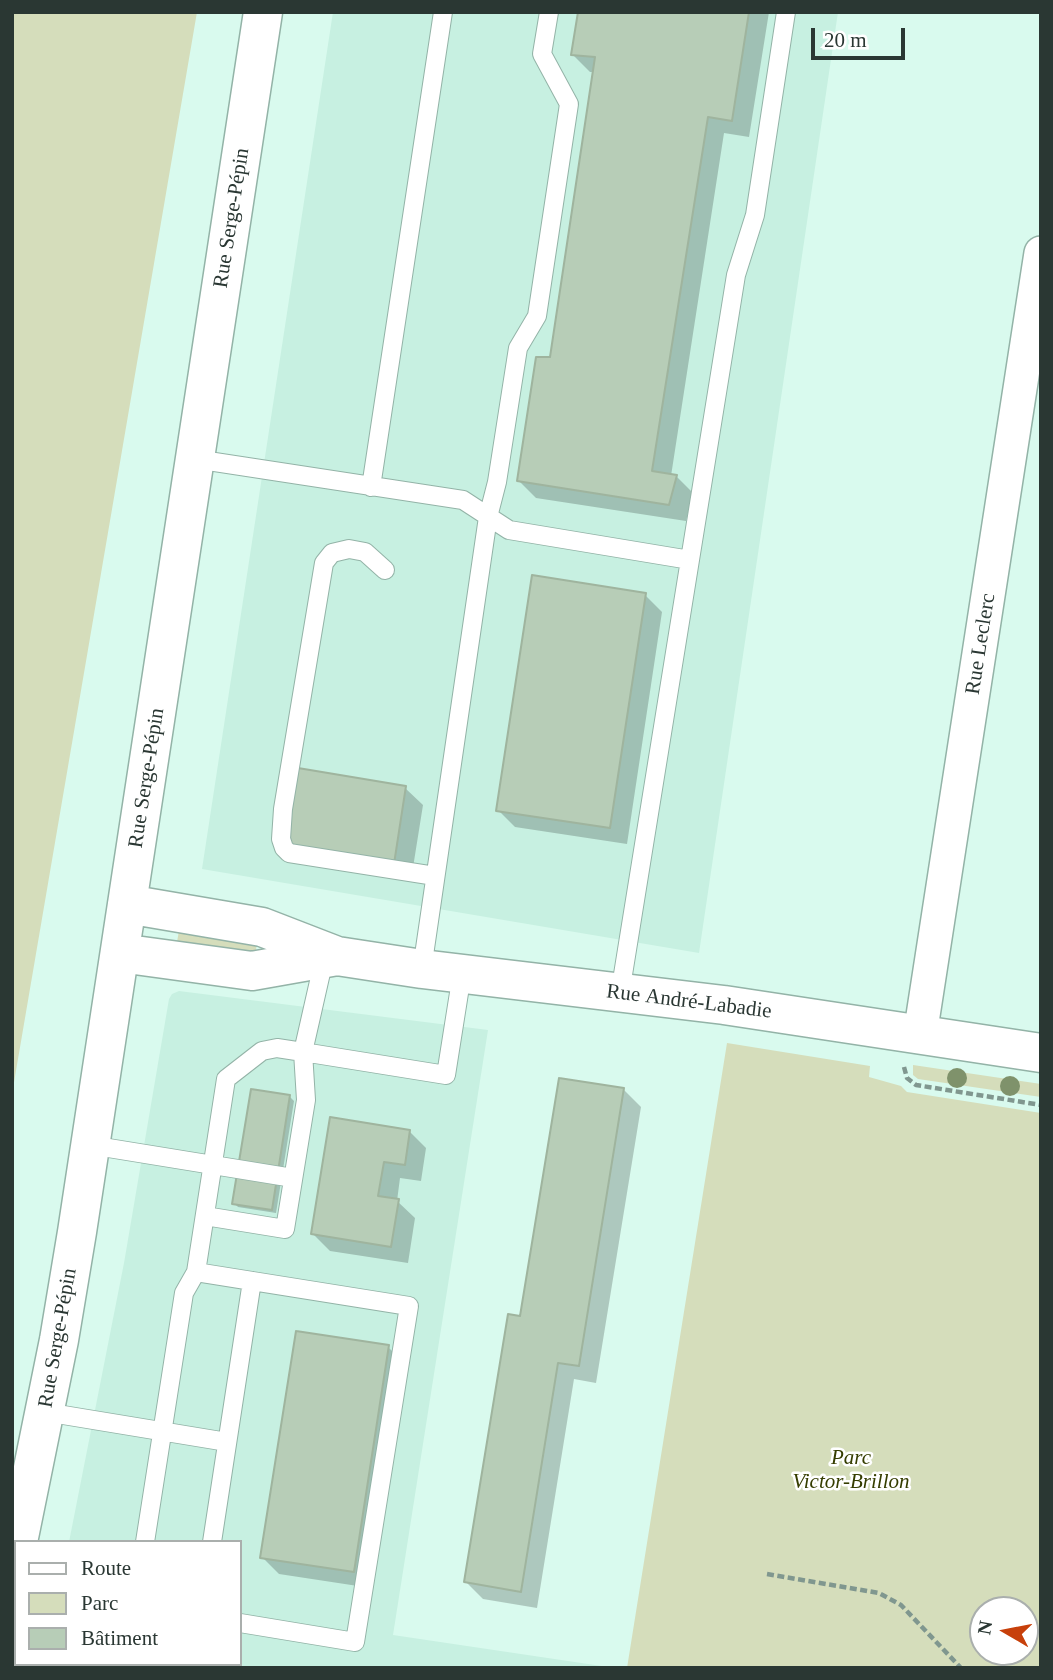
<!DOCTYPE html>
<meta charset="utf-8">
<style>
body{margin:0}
#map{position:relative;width:1053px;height:1680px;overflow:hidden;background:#d9faee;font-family:Georgia,serif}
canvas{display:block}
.frame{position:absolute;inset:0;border:14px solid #2a3733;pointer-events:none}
.legend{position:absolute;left:14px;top:1540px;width:228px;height:126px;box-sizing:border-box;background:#fff;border:2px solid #aaafad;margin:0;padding:9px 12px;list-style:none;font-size:21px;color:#2a3733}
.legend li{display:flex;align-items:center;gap:14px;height:35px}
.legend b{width:35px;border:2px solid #aaafad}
.north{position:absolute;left:969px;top:1596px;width:70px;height:70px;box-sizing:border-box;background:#fff;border:2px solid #aaafad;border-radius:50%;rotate:280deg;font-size:19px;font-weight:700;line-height:28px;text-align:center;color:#2a3733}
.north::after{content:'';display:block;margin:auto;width:24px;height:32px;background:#c7400b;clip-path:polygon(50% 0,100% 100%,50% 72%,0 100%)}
.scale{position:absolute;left:811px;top:28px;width:94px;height:32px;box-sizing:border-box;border:4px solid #2a3733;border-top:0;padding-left:9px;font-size:21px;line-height:24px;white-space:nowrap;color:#2a3733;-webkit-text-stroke:5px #fff;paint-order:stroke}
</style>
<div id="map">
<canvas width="1053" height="1680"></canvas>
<div class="frame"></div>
<ul class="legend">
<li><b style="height:9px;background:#fff"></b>Route</li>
<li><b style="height:19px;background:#d5ddbb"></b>Parc</li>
<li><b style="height:19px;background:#b7cdb7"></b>Bâtiment</li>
</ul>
<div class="north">N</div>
<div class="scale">20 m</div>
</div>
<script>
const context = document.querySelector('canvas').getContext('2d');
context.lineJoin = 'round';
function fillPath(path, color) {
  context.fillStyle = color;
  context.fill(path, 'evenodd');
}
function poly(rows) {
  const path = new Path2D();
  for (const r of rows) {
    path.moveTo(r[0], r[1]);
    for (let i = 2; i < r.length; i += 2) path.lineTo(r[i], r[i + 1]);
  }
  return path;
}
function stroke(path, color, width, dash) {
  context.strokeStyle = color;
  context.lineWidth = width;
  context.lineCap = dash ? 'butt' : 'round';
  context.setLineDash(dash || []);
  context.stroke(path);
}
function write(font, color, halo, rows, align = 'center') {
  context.font = font + ' Georgia,serif';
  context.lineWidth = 5;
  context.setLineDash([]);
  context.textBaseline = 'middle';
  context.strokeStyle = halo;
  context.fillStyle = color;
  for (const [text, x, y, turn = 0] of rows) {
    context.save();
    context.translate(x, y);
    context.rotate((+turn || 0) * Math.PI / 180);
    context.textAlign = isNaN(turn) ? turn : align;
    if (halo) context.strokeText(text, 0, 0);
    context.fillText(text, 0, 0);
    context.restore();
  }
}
fillPath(poly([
 [333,12,838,12,699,953,202,869],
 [179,991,488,1030,393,1635,615,1668,46,1668,47,1664,240,1664,240,1542,69,1542,124,1263,169,999,172,994]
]), '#c7f0e1');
fillPath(poly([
 [12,12,197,12,12,1094],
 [180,925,257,941,256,950,232,950,177,942],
 [727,1043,870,1066,869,1077,901,1086,907,1092,1041,1113,1041,1668,627,1668],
 [983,1610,1025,1610,1025,1652,983,1652],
 [913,1065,1041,1084,1041,1097,918,1079,913,1075]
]), '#d5ddbb');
fillPath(poly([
 [580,12,769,12,749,137,724,133,671,476,676,476,693,493,686,521,536,498,519,481,552,359,595,72,590,72,573,55],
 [645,595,662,612,627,844,515,827,498,810],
 [405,788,423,805,411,880,304,862],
 [624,1090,641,1107,596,1383,574,1379,537,1608,483,1599,466,1582,522,1318],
 [290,1097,294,1101,276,1213,238,1207,234,1203],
 [409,1131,426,1148,421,1181,400,1178,397,1201,415,1218,408,1263,330,1251,313,1234],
 [388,1347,405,1364,371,1588,279,1574,262,1557]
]), '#0003');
const building = poly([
 [578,12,749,12,732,121,708,117,652,471,677,475,669,505,517,481,536,357,550,357,595,57,571,55,578,12],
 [532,575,646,593,610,828,496,811,532,575],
 [298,768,406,786,394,864,285,846,298,768],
 [559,1078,624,1088,579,1366,558,1363,521,1592,464,1582,508,1314,520,1316,559,1078],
 [251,1089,290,1095,272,1210,232,1204,251,1089],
 [330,1117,410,1130,405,1165,384,1162,378,1196,399,1199,391,1247,311,1234,330,1117],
 [296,1331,389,1345,354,1572,260,1558,296,1331]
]);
fillPath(building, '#b7cdb7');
stroke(building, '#9fb49e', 2);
const service = poly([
 [195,459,463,500,509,530,690,560],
 [371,487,443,12],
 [385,570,365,552,349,549,332,553,324,563,283,809,281,839,284,848,289,853,435,876],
 [325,955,303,1052,446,1075,462,974],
 [422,969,488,517,497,482,518,348,537,316,569,104,542,54,549,12],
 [620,993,736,275,755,215,786,12],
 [90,1145,293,1178],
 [196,1272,409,1306,355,1642,240,1623],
 [45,1412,227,1442],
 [145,1542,184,1293,196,1272,226,1079,262,1051,277,1048,303,1052,306,1100,285,1229,205,1216],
 [212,1542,252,1281],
 [12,1635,16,1636],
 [174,1664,196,1668]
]);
const minor = poly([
 [920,1035,1041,253]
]);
const tertiary = poly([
 [127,904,262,927,337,956,422,969,724,1005,1041,1053],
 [120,953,252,971,337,956],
 [18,1542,59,1340,77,1232,263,12]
]);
stroke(service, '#93b3a7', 20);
stroke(minor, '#93b3a7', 36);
stroke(tertiary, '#93b3a7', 41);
stroke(poly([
 [904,1067,907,1078,916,1085,1041,1105],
 [767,1574,879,1593,901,1605,961,1668]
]), '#80978f', 4.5, [7, 3.5]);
stroke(service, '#fff', 18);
stroke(minor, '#fff', 33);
stroke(tertiary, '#fff', 38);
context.fillStyle = '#7f926b';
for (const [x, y] of [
 [957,1078],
 [1010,1086]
]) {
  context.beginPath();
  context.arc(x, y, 10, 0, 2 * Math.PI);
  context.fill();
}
write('21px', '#2a3733', '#fff', [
 ["Rue Serge-Pépin",232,218,-81],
 ["Rue Leclerc",981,644,-81],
 ["Rue Serge-Pépin",147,778,-81],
 ["Rue André-Labadie",689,1002,7],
 ["Rue Serge-Pépin",58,1338,-80]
]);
write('italic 21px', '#353d00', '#fff', [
 ["Parc",851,1458],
 ["Victor-Brillon",851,1482]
]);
</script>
